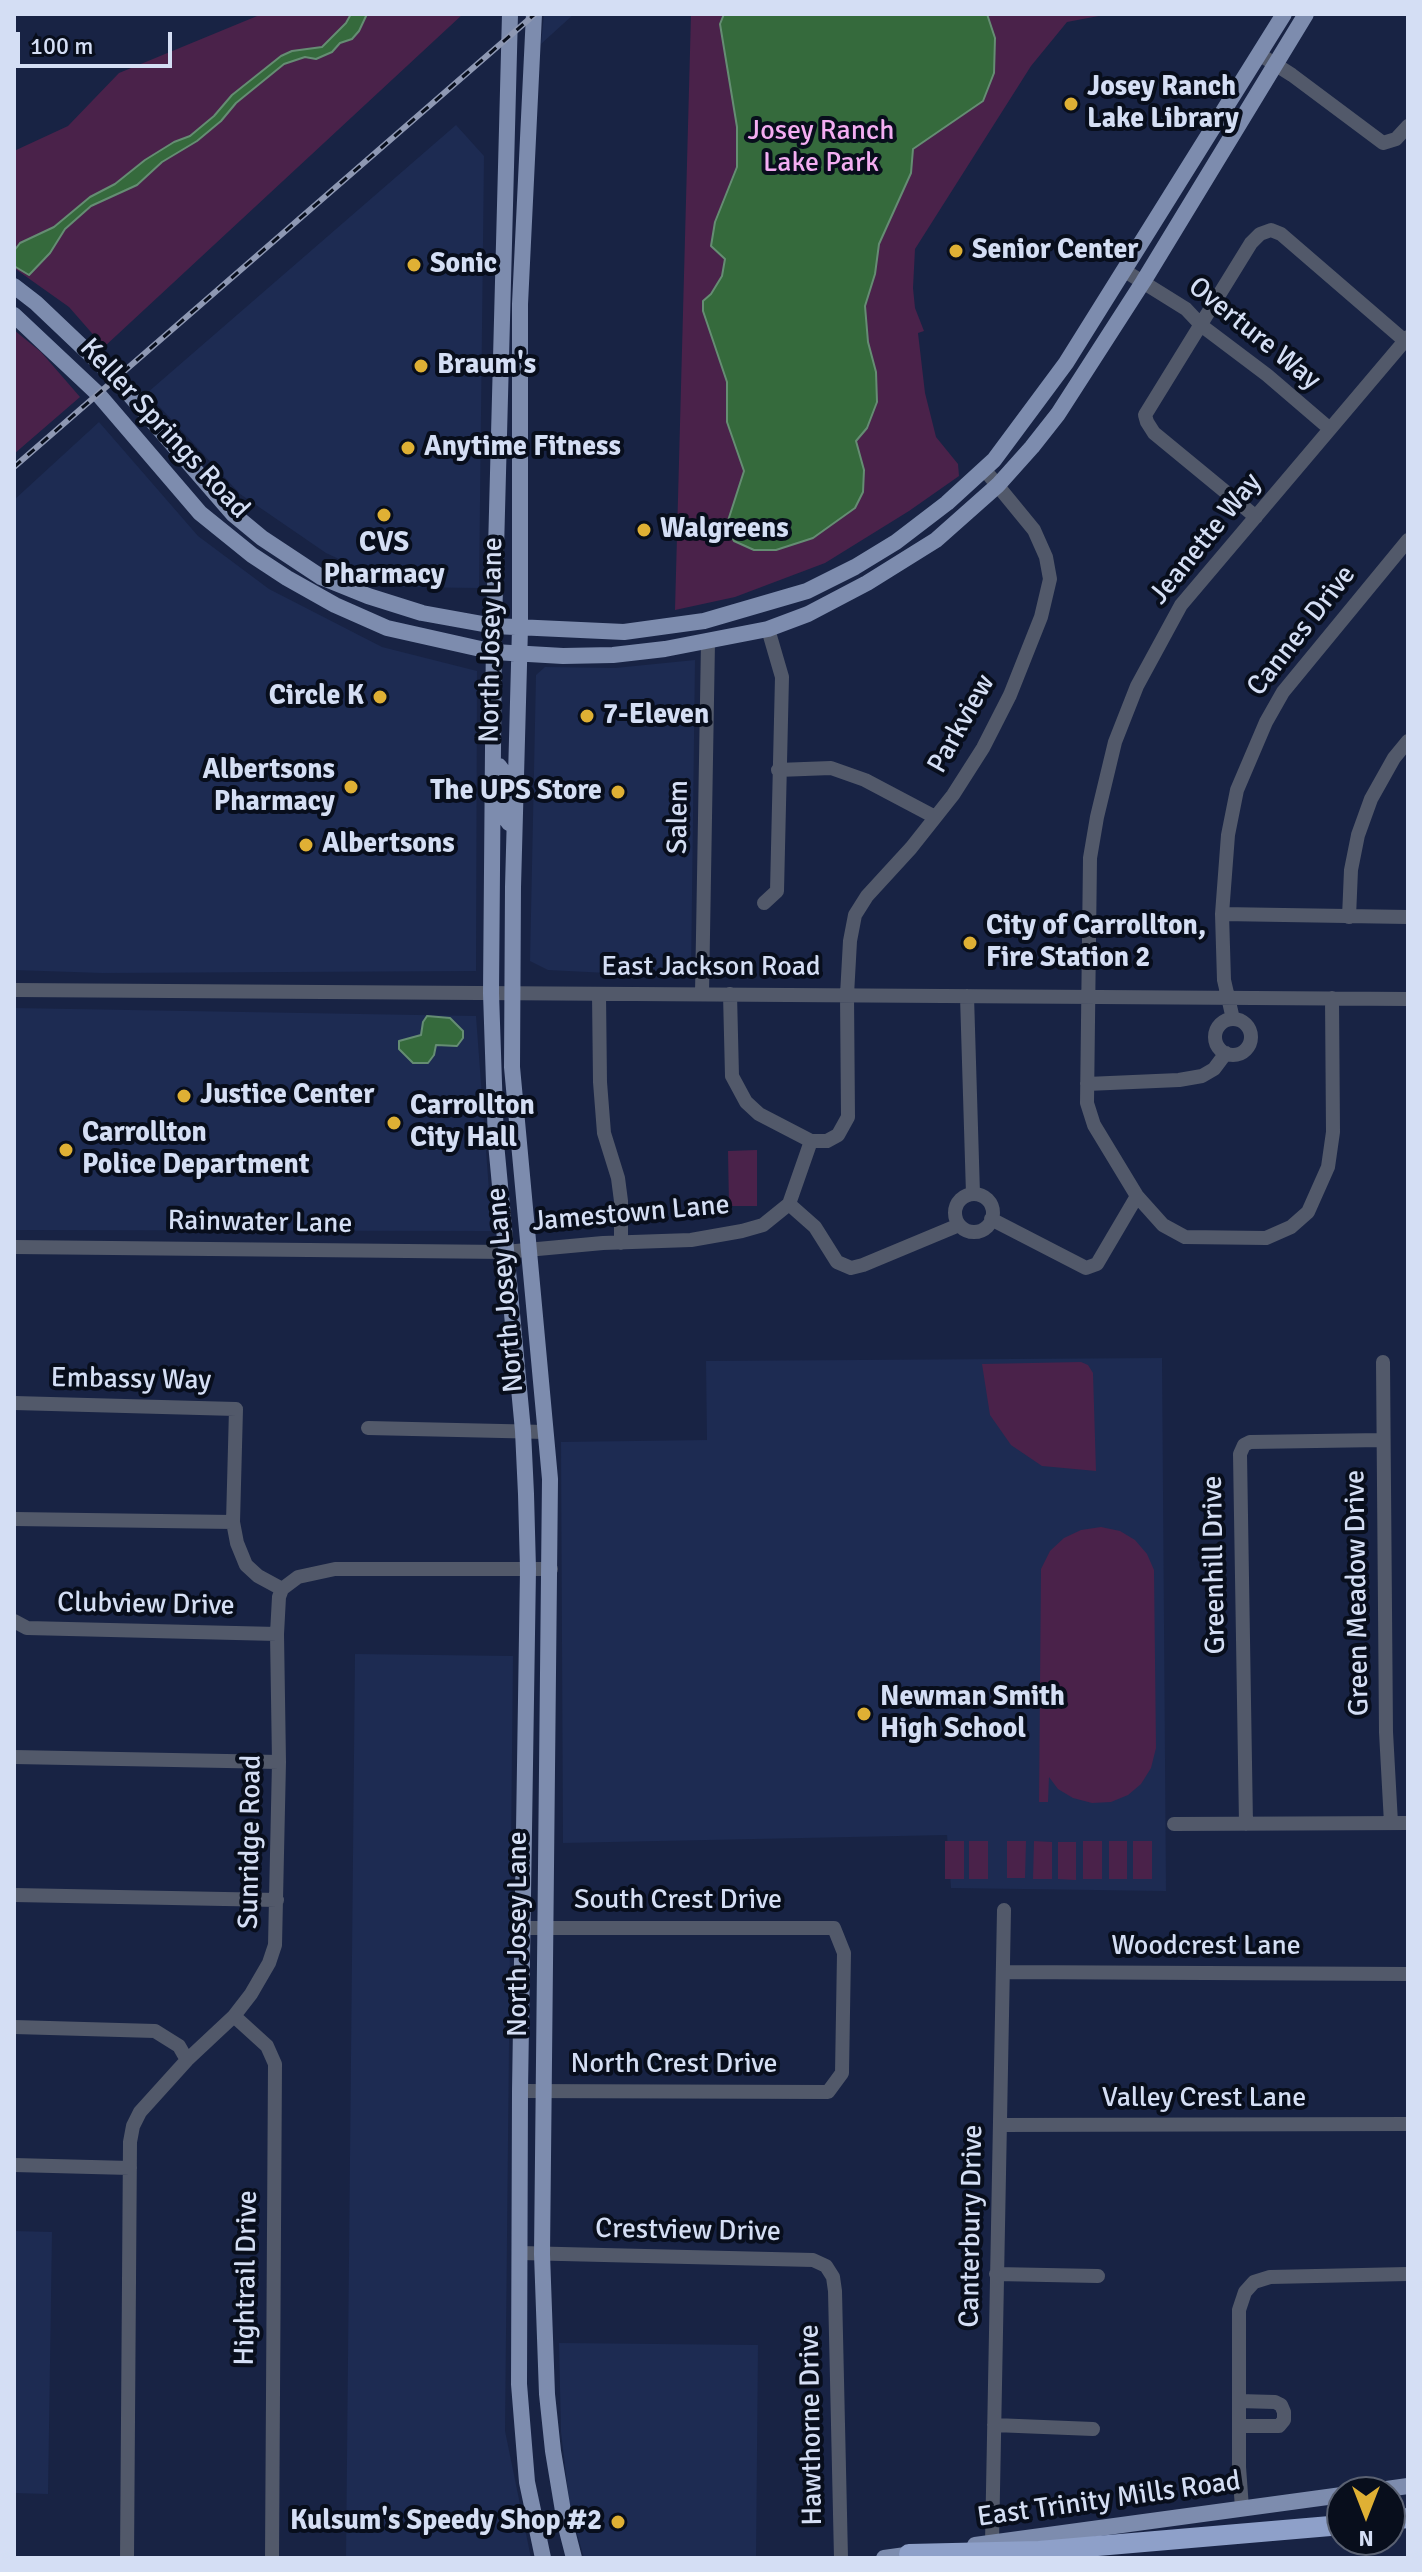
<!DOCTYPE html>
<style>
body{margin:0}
#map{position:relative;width:1422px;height:2572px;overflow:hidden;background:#182344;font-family:Signika,sans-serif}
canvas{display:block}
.frame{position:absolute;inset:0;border:16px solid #d4def4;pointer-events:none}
.north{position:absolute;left:1326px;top:2476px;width:80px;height:80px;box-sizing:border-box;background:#080e1c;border:2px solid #5a6172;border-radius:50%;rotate:180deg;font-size:22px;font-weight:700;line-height:32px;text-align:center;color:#d4def4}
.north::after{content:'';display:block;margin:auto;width:28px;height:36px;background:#dfb034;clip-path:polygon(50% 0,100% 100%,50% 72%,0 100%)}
.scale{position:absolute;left:16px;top:32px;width:156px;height:36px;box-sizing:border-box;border:4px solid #d4def4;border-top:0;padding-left:10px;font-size:24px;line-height:28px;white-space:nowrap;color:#d4def4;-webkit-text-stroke:6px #080e1c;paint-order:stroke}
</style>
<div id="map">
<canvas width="1422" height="2572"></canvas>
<div class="frame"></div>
<div class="north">N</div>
<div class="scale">100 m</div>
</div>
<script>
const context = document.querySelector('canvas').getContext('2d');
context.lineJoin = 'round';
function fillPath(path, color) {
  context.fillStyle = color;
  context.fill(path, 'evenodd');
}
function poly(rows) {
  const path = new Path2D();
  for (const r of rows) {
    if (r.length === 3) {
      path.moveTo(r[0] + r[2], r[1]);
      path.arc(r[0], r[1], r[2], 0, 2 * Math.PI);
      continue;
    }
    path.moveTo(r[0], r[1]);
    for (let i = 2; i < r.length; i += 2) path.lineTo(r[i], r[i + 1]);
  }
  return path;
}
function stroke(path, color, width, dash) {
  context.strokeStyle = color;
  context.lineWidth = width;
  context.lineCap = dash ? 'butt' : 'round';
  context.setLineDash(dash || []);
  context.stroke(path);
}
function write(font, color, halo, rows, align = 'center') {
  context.font = font + ' Signika,sans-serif';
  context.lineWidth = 8;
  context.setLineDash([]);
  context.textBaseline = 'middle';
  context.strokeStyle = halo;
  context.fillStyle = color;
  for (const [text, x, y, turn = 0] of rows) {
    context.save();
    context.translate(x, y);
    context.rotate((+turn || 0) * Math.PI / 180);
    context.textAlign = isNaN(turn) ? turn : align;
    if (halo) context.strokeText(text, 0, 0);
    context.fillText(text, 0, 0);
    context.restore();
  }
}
fillPath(poly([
 [544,14,574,14,541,44],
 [456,125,484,156,479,588,399,587,326,553,240,494,147,393],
 [99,422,198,536,269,589,382,647,477,671,476,971,102,973,14,970,14,500],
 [695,660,691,974,627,974,548,970,530,961,536,675,545,667,615,668],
 [14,1008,476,1016,492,1231,14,1230],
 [1162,1358,1166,1891,951,1888,947,1835,563,1843,561,1442,707,1440,706,1361],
 [355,1654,513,1656,505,2431,531,2558,346,2558],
 [14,2231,52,2232,48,2494,14,2493],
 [559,2343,758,2345,756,2558,584,2558,570,2509,561,2432]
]), '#1d2b52');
fillPath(poly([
 [262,14,463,14,104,347,69,307,14,268,14,151,68,126,119,73],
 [691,14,1109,14,1067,22,1031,66,915,249,913,288,915,308,924,331,918,333,925,393,936,437,958,464,959,476,909,511,825,563,735,597,675,610],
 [14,330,41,352,80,397,14,454],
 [757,1150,757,1206,729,1206,728,1151],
 [1081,1362,1088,1365,1093,1373,1096,1471,1042,1466,1011,1445,990,1415,982,1364],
 [1101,1527,1120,1531,1135,1540,1147,1554,1154,1570,1156,1748,1151,1768,1141,1784,1128,1795,1111,1802,1092,1803,1073,1798,1058,1789,1049,1777,1048,1802,1039,1802,1041,1569,1050,1551,1064,1538,1081,1530],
 [945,1841,964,1841,964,1879,945,1879],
 [969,1841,988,1841,988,1879,969,1879],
 [1007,1841,1026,1841,1025,1878,1007,1878],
 [1034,1841,1052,1842,1052,1879,1033,1879],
 [1083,1841,1102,1841,1102,1879,1083,1879],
 [1109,1841,1127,1841,1127,1879,1109,1879],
 [1133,1841,1152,1841,1152,1879,1133,1879],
 [1058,1842,1076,1842,1076,1880,1058,1879]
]), '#4a224a');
const water = poly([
 [351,14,367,14,359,31,352,39,340,43,332,52,316,59,305,57,284,64,236,103,221,121,197,141,162,162,137,185,91,206,65,229,50,253,29,275,14,266,14,251,20,243,54,227,90,197,115,184,145,160,174,142,190,136,214,116,232,95,281,56,292,51,322,47,346,23,351,14],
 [724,14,987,14,995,38,994,73,983,101,913,149,911,173,879,244,875,274,865,306,868,342,876,372,877,402,867,428,856,441,864,470,863,492,855,508,813,538,776,550,754,550,734,541,726,527,744,471,727,422,727,382,703,311,703,301,711,294,722,276,725,259,711,246,715,222,737,167,737,127,720,24,724,14],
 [427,1016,450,1018,463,1031,463,1038,457,1046,436,1045,434,1055,428,1063,413,1063,399,1049,399,1041,421,1035,423,1022,427,1016]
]);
fillPath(water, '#356a3c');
stroke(water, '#658d73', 2);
stroke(poly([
 [1259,54,1292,75,1383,143,1396,139,1408,126],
 [1125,271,1186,309,1202,326,1267,375,1330,429],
 [1256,517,1154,433,1147,422,1145,415,1251,243,1260,234,1271,230,1281,234,1405,341],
 [778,770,831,768,865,780,935,817],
 [764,903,777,891,782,677,768,629],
 [1222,914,1408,917],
 [1349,917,1351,870,1358,835,1371,799,1394,758,1408,741],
 [14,990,1408,999],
 [599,994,600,1082,604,1133,618,1178,621,1201,621,1243],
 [702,994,708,642],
 [730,994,732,1076,746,1102,759,1114,811,1141,827,1141,838,1135,848,1117,847,995,850,941,855,915,867,896,911,848,953,795,983,748,1010,695,1041,617,1050,579,1046,557,1034,530,984,469],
 [967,996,973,1194],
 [1332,998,1333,1132,1328,1167,1308,1212,1291,1227,1266,1238,1185,1237,1163,1225,1137,1196,1094,1125,1087,1103,1090,858,1097,817,1115,742,1137,686,1181,605,1408,337],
 [1233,1019,1224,980,1222,914,1228,835,1237,790,1266,722,1283,692,1408,540],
 [1233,1037,18],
 [1087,1084,1179,1080,1202,1076,1214,1069,1226,1053],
 [974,1213,19],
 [789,1204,815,1227,837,1262,851,1268,863,1265,959,1225],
 [991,1219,1086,1268,1097,1264,1137,1196],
 [14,1247,505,1252,603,1243,691,1240,742,1231,763,1225,789,1204,811,1141],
 [1383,1362,1386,1732,1391,1823],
 [14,1403,236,1409,233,1522,237,1543,246,1565,258,1576,282,1589],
 [368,1428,546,1432],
 [14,1519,233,1522],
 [14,1621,27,1628,277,1634],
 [14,1757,279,1762],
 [1174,1824,1408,1823],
 [1246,1824,1240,1454,1244,1445,1250,1442,1382,1440],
 [14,1895,277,1900],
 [1004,1972,1408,1974],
 [234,2016,267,2046,275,2064,272,2558],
 [14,2027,155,2031,179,2046,187,2060],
 [520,2091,828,2092,842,2073,844,1953,834,1928,522,1928],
 [1001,2125,1408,2124],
 [14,2165,130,2168],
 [520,2253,813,2260,826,2266,833,2277,835,2291,841,2558],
 [996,2274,1098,2276],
 [1239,2401,1275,2402,1281,2405,1284,2412,1284,2420,1279,2426,1239,2426],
 [994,2425,1093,2429],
 [1242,2508,1239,2467,1239,2310,1245,2292,1254,2282,1270,2277,1408,2274],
 [992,2543,1004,1910],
 [127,2558,130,2142,133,2126,140,2112,187,2060,234,2016,251,1994,269,1963,275,1945,279,1762,277,1634,279,1597,282,1589,298,1577,335,1569,551,1569]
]), '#52596a', 14);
stroke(poly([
 [510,14,494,626,491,993,496,1143,523,1431,526,1494,528,1569,520,2091,519,2384,527,2482,543,2558],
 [534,14,520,304,520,628,513,887,512,1067,550,1479,542,2254,547,2394,553,2451,565,2523,574,2558],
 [14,286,36,303,116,379,233,514,262,538,321,577,368,596,422,613,494,626,624,632,704,621,807,591,855,567,896,542,947,503,994,460,1066,363,1284,14],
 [14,315,98,394,200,513,252,555,287,578,335,605,387,628,494,652,563,656,613,655,665,649,768,629,808,614,867,583,936,540,998,485,1032,447,1058,414,1143,282,1306,14],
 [499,766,502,770,503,815,509,823,514,826],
 [1365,2492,1408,2486],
 [975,2545,1342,2495],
 [884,2558,920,2553]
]), '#7d8cae', 16);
stroke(poly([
 [1390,2520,1408,2518],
 [909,2554,1039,2551,1342,2525]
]), '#8ea0c9', 20);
const rail = poly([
 [14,467,535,14]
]);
stroke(rail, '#8e98b3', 6);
stroke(rail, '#080e1c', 3, [9]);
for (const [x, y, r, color] of [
 [1071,104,8,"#dfb034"],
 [956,251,8,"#dfb034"],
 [414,265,8,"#dfb034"],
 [421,366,8,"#dfb034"],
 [408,448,8,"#dfb034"],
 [384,515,8,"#dfb034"],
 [644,530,8,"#dfb034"],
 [380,697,8,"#dfb034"],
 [587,716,8,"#dfb034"],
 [351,787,8,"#dfb034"],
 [618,792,8,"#dfb034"],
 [306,845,8,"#dfb034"],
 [970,943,8,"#dfb034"],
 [184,1096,8,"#dfb034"],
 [394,1123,8,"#dfb034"],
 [66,1150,8,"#dfb034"],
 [864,1714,8,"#dfb034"],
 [618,2522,8,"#dfb034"]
]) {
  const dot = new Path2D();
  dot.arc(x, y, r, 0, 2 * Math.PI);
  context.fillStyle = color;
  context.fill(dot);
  stroke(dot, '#080e1c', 3);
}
write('bold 28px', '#d4def4', '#080e1c', [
 ["Josey Ranch",1087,88],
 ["Lake Library",1087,120],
 ["Senior Center",972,251],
 ["Sonic",430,265],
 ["Braum's",437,366],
 ["Anytime Fitness",424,448],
 ["Walgreens",660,530],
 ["CVS",384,544,"center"],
 ["Pharmacy",384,576,"center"],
 ["Circle K",364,697,"right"],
 ["7-Eleven",603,716],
 ["Albertsons",335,771,"right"],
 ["Pharmacy",335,803,"right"],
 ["The UPS Store",602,792,"right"],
 ["Albertsons",322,845],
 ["City of Carrollton,",986,927],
 ["Fire Station 2",986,959],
 ["Justice Center",200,1096],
 ["Carrollton",410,1107],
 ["City Hall",410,1139],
 ["Carrollton",82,1134],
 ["Police Department",82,1166],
 ["Newman Smith",880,1698],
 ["High School",880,1730],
 ["Kulsum's Speedy Shop #2",602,2522,"right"]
], 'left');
write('28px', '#f4adf2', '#080e1c', [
 ["Josey Ranch",821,132],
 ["Lake Park",821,164]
]);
write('28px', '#d4def4', '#080e1c', [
 ["Overture Way",1254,334,39],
 ["Keller Springs Road",164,429,47],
 ["Jeanette Way",1206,539,-51],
 ["Cannes Drive",1302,631,-52],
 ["North Josey Lane",492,640,-89],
 ["Parkview",962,724,-61],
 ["Salem",679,817,-89],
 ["East Jackson Road",711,968],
 ["Jamestown Lane",631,1214,-5],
 ["Rainwater Lane",260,1223,1],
 ["North Josey Lane",506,1290,-95],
 ["Embassy Way",131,1380,1],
 ["Greenhill Drive",1215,1565,-91],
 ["Green Meadow Drive",1358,1593,-91],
 ["Clubview Drive",146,1605,1],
 ["Sunridge Road",251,1842,-89],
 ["South Crest Drive",678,1901],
 ["North Josey Lane",519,1934,-90],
 ["Woodcrest Lane",1206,1947],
 ["North Crest Drive",674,2065],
 ["Valley Crest Lane",1204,2099],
 ["Canterbury Drive",972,2226,-89],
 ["Crestview Drive",688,2231,1],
 ["Hightrail Drive",247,2278,-89],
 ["Hawthorne Drive",812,2425,-91],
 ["East Trinity Mills Road",1109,2500,-8]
]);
</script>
